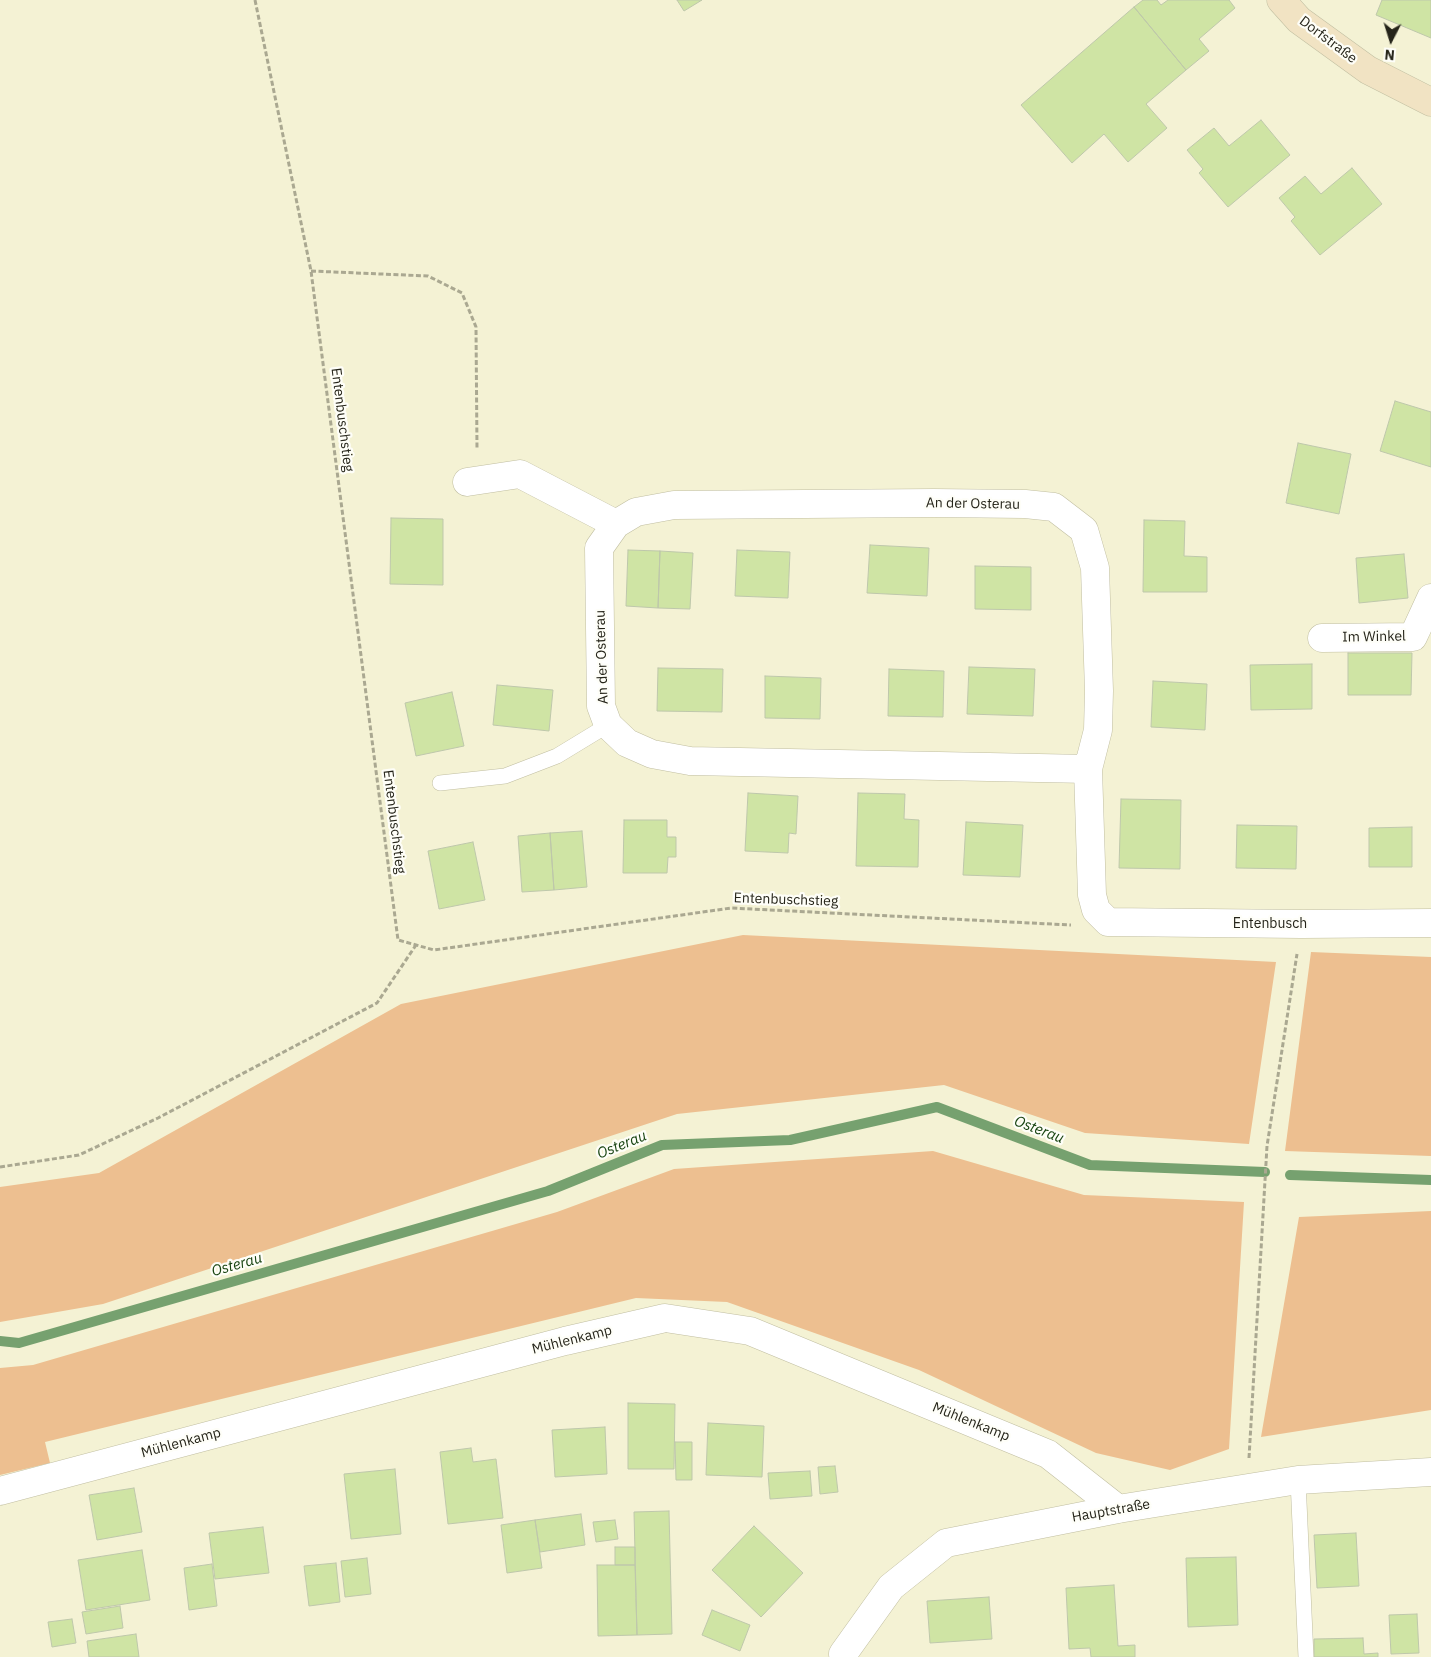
<!DOCTYPE html>
<meta charset="utf-8">
<style>
body{margin:0}
#map{position:relative;width:1431px;height:1657px;overflow:hidden;background:#f4f2d4;font-family:"IBM Plex Sans",sans-serif}
canvas{display:block}
.north{position:absolute;left:1366px;top:15px;width:50px;height:50px;-webkit-text-stroke:4px #fefef8;paint-order:stroke;rotate:185deg;font-size:14px;font-weight:700;line-height:20px;text-align:center;color:#252419}
.north::after{content:'';display:block;margin:auto;width:18px;height:22px;background:#252419;clip-path:polygon(50% 0,100% 100%,50% 72%,0 100%)}
</style>
<div id="map">
<canvas width="1431" height="1657"></canvas>
<div class="north">N</div>
</div>
<script>
const context = document.querySelector('canvas').getContext('2d');
context.lineJoin = 'round';
function fillPath(path, color) {
  context.fillStyle = color;
  context.fill(path, 'evenodd');
}
function poly(rows) {
  const path = new Path2D();
  for (const r of rows) {
    path.moveTo(r[0], r[1]);
    for (let i = 2; i < r.length; i += 2) path.lineTo(r[i], r[i + 1]);
  }
  return path;
}
function stroke(path, color, width, dash) {
  context.strokeStyle = color;
  context.lineWidth = width;
  context.lineCap = dash ? 'butt' : 'round';
  context.setLineDash(dash || []);
  context.stroke(path);
}
function write(font, color, halo, rows, align = 'center') {
  context.font = font + ' "IBM Plex Sans",sans-serif';
  context.lineWidth = 4.5;
  context.setLineDash([]);
  context.textBaseline = 'middle';
  context.strokeStyle = halo;
  context.fillStyle = color;
  for (const [text, x, y, turn = 0] of rows) {
    context.save();
    context.translate(x, y);
    context.rotate((+turn || 0) * Math.PI / 180);
    context.textAlign = isNaN(turn) ? turn : align;
    if (halo) context.strokeText(text, 0, 0);
    context.fillText(text, 0, 0);
    context.restore();
  }
}
fillPath(poly([
 [743,935,1276,962,1249,1144,1085,1133,944,1085,677,1114,103,1304,0,1322,0,1187,99,1173,401,1004],
 [1311,952,1431,957,1431,1156,1285,1151],
 [933,1151,1084,1195,1244,1202,1229,1449,1170,1470,1096,1453,919,1370,727,1302,636,1298,45,1442,50,1463,0,1475,0,1368,33,1365,557,1212,674,1169],
 [1431,1211,1431,1410,1261,1437,1299,1217]
]), '#edbf90');
stroke(poly([
 [1290,1175,1431,1180],
 [0,1341,19,1343,548,1191,662,1145,790,1140,937,1107,1090,1165,1265,1172]
]), '#76a16f', 10);
const building = poly([
 [677,0,702,0,684,11,677,0],
 [1143,0,1157,0,1161,5,1168,0,1229,0,1235,8,1199,39,1209,51,1186,70,1134,7,1143,0],
 [1382,0,1431,0,1431,38,1376,15,1382,0],
 [1134,7,1186,70,1146,104,1167,128,1128,162,1104,134,1072,163,1021,105,1134,7],
 [1261,120,1290,155,1228,207,1199,173,1203,169,1187,150,1214,128,1229,146,1261,120],
 [1352,168,1382,204,1320,255,1291,221,1295,217,1279,198,1305,176,1321,194,1352,168],
 [1395,401,1431,412,1431,467,1380,451,1395,401],
 [1298,443,1351,454,1339,514,1286,503,1298,443],
 [391,518,443,519,443,585,390,584,391,518],
 [1144,520,1185,521,1184,556,1207,557,1207,592,1143,592,1144,520],
 [870,545,929,548,927,596,867,593,870,545],
 [628,550,660,551,658,608,626,606,628,550],
 [737,550,790,552,788,598,735,596,737,550],
 [660,551,693,553,690,609,658,608,660,551],
 [1404,554,1408,598,1359,603,1356,558,1404,554],
 [975,566,1031,567,1031,610,975,609,975,566],
 [1348,653,1412,653,1411,695,1348,695,1348,653],
 [1312,664,1312,709,1251,710,1250,665,1312,664],
 [969,667,1035,669,1033,716,967,714,969,667],
 [658,668,723,669,722,712,657,711,658,668],
 [889,669,944,671,943,717,888,716,889,669],
 [765,676,821,678,820,719,765,718,765,676],
 [1153,681,1207,684,1205,730,1151,727,1153,681],
 [497,685,553,690,549,731,493,725,497,685],
 [452,692,464,746,416,756,405,703,452,692],
 [748,793,798,796,796,834,789,833,788,853,745,851,748,793],
 [858,793,905,794,904,819,919,820,918,867,856,866,858,793],
 [1121,799,1181,800,1180,869,1119,868,1121,799],
 [624,820,667,820,667,837,676,837,676,857,668,857,667,873,623,873,624,820],
 [966,822,1023,825,1020,877,963,875,966,822],
 [1237,825,1297,826,1296,869,1236,868,1237,825],
 [1412,827,1412,867,1369,867,1369,828,1412,827],
 [582,831,587,887,554,890,550,833,582,831],
 [550,833,554,890,522,892,518,836,550,833],
 [473,842,485,900,439,909,428,851,473,842],
 [628,1403,675,1404,674,1469,628,1469,628,1403],
 [708,1423,764,1426,762,1477,706,1475,708,1423],
 [605,1427,607,1474,555,1477,552,1430,605,1427],
 [675,1442,692,1442,692,1480,676,1480,675,1442],
 [471,1448,473,1462,496,1459,503,1518,448,1524,440,1452,471,1448],
 [835,1466,838,1492,820,1494,818,1467,835,1466],
 [395,1469,401,1534,351,1539,344,1474,395,1469],
 [810,1471,812,1496,770,1499,768,1473,810,1471],
 [134,1488,142,1532,97,1540,89,1495,134,1488],
 [669,1511,672,1634,637,1635,634,1512,669,1511],
 [581,1514,585,1545,540,1552,535,1520,581,1514],
 [535,1520,542,1568,507,1573,501,1525,535,1520],
 [615,1520,618,1539,596,1542,593,1522,615,1520],
 [754,1526,803,1573,761,1617,712,1570,754,1526],
 [263,1527,269,1573,215,1579,209,1533,263,1527],
 [1356,1533,1359,1586,1317,1588,1314,1535,1356,1533],
 [615,1547,635,1547,635,1565,615,1565,615,1547],
 [142,1550,150,1600,86,1610,78,1560,142,1550],
 [1236,1557,1238,1625,1188,1627,1186,1558,1236,1557],
 [367,1558,371,1594,345,1597,341,1561,367,1558],
 [336,1563,340,1602,309,1606,304,1566,336,1563],
 [212,1564,217,1606,189,1610,184,1568,212,1564],
 [597,1565,635,1565,637,1635,598,1636,597,1565],
 [1114,1585,1118,1646,1135,1645,1135,1657,1091,1657,1090,1648,1069,1649,1066,1588,1114,1585],
 [989,1597,992,1639,930,1643,927,1601,989,1597],
 [120,1606,123,1628,86,1634,82,1612,120,1606],
 [712,1610,750,1625,740,1651,702,1635,712,1610],
 [1417,1614,1419,1653,1391,1654,1389,1615,1417,1614],
 [72,1619,76,1643,52,1647,48,1622,72,1619],
 [136,1634,139,1657,89,1657,87,1641,136,1634],
 [1363,1638,1364,1654,1378,1653,1378,1657,1314,1657,1314,1639,1363,1638]
]);
fillPath(building, '#cfe4a4');
stroke(building, '#bec7ab', 1);
const lane = poly([
 [440,783,505,776,557,756,608,725],
 [1298,1480,1306,1657]
]);
const street = poly([
 [467,482,520,474,616,524],
 [1322,638,1413,637,1431,598],
 [1088,769,690,761,652,754,627,743,608,725,601,706,599,548,616,524,636,512,674,505,934,503,1025,504,1054,507,1084,530,1095,568,1099,691,1098,730,1088,769,1092,895,1096,910,1108,922,1302,924,1431,923],
 [0,1491,565,1341,665,1318,750,1331,1048,1454,1118,1509],
 [844,1657,843,1654,891,1587,946,1543,1118,1509,1298,1480,1431,1472]
]);
const secondary = poly([
 [1281,0,1299,20,1368,70,1431,102]
]);
stroke(lane, '#c0bea1', 16);
stroke(street, '#c0bea1', 29);
stroke(secondary, '#c0bea1', 29);
stroke(poly([
 [255,0,311,271,398,940,434,950,731,908,1071,925],
 [311,271,428,276,462,293,476,327,477,449],
 [0,1167,79,1155,158,1118,377,1003,416,945],
 [1249,1458,1267,1146,1297,954]
]), '#aaa891', 3, [5, 2.5]);
stroke(lane, '#fff', 15);
stroke(street, '#fff', 28);
stroke(secondary, '#f1e3c3', 28);
write('14px', '#252419', '#fefef8', [
 ["Dorfstraße",1328,40,37],
 ["Entenbuschstieg",342,420,83],
 ["An der Osterau",973,504,1],
 ["Im Winkel",1374,637,-1],
 ["An der Osterau",602,657,-92],
 ["Entenbuschstieg",394,822,83],
 ["Entenbuschstieg",786,900,2],
 ["Entenbusch",1270,924],
 ["Mühlenkamp",572,1340,-14],
 ["Mühlenkamp",971,1422,22],
 ["Mühlenkamp",181,1443,-15],
 ["Hauptstraße",1111,1511,-10]
]);
write('italic 15px', '#174310', '#fefef8', [
 ["Osterau",1039,1130,21],
 ["Osterau",622,1145,-22],
 ["Osterau",237,1265,-16]
]);
</script>
